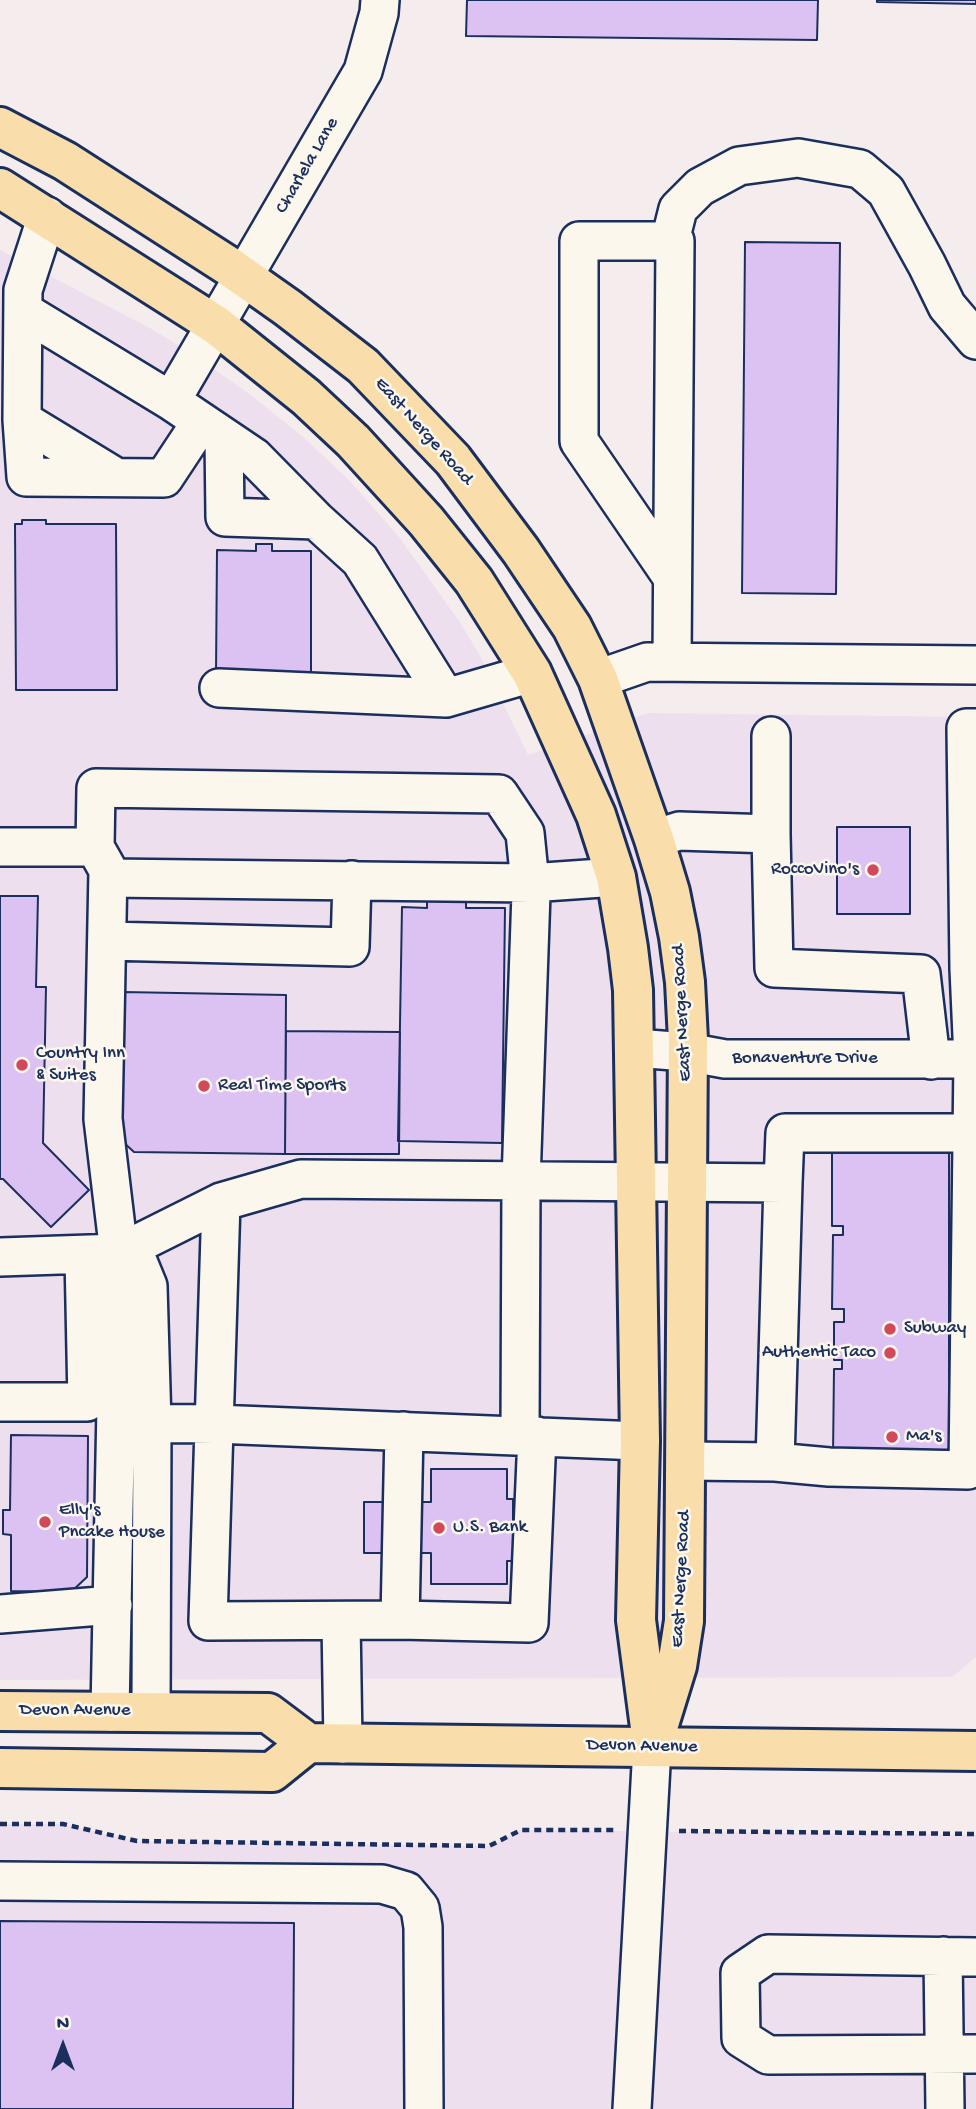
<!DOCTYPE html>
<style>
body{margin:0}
#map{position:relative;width:976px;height:2109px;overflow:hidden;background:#f5eced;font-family:"Gochi Hand",sans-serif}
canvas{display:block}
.north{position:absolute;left:28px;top:2011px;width:70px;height:70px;-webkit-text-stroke:5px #fbf7ec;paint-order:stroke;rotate:0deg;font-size:19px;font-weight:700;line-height:28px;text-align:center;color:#1b2f5e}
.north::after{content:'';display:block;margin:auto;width:24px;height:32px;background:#1b2f5e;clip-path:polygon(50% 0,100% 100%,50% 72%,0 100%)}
</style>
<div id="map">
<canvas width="976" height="2109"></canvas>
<div class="north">N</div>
</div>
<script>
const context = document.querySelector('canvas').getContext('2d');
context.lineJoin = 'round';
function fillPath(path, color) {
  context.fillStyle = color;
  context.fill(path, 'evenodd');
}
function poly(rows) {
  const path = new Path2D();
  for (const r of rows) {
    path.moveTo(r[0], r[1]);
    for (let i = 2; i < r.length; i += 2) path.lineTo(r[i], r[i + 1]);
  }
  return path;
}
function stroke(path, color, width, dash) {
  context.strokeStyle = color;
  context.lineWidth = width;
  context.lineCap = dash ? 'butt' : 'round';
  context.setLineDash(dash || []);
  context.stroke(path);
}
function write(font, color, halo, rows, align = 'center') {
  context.font = font + ' "Gochi Hand",sans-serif';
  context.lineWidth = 5;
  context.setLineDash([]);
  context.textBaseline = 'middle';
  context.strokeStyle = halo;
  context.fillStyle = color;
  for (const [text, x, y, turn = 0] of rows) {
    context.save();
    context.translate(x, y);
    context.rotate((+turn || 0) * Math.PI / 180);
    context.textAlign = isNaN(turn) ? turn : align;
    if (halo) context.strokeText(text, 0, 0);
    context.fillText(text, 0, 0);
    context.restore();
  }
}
fillPath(poly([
 [0,250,150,328,197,357,248,393,302,436,348,479,399,537,459,621,479,654,528,755,648,713,976,717,976,1657,952,1677,0,1680],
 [0,1824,63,1824,137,1841,489,1846,521,1830,976,1835,976,2109,0,2109]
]), '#eedfee');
const building = poly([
 [467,0,818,0,817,40,466,36,467,0],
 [877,0,976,0,976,4,877,2,877,0],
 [745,242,840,243,836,594,742,593,745,242],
 [22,520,46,520,46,524,116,524,117,690,16,690,15,524,22,524,22,520],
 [256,544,272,544,272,551,311,551,311,673,216,673,217,550,256,551,256,544],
 [837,827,910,827,910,914,837,914,837,827],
 [427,892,466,892,466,908,505,908,502,1143,398,1141,402,907,427,908,427,892],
 [0,896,38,896,36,987,46,987,43,1143,89,1190,51,1227,3,1179,0,1179,0,896],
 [123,992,286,995,285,1154,134,1152,122,1141,123,992],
 [286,1031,400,1032,399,1154,285,1154,286,1031],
 [832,1145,949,1146,949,1455,833,1455,834,1369,842,1369,842,1360,834,1360,834,1322,844,1322,844,1309,832,1309,833,1235,843,1235,843,1226,832,1226,832,1145],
 [11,1435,88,1436,87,1577,71,1592,11,1591,11,1535,3,1534,3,1510,10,1510,11,1435],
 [431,1469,507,1469,507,1499,513,1499,513,1561,507,1561,507,1584,431,1584,431,1553,364,1553,364,1502,431,1502,431,1469],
 [0,1921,294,1923,293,2109,0,2109,0,1921]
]);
fillPath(building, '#dcc2f2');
stroke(building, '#1b2f5e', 2);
const minor = poly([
 [47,216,23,290,22,420,26,477,164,478,201,422],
 [670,241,678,209,700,187,739,166,798,158,860,169,886,191,927,265,947,306,976,340],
 [23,311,171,401,254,457,316,520,360,560,446,698,532,673],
 [171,401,363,71,379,13,380,0],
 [22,420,114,476],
 [224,437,225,517,316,520],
 [672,662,675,241,579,241,579,441,672,577],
 [598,679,647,662,976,665],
 [219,688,446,698],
 [771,736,771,834],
 [654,839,679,831,771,834,774,968,921,974,931,1060],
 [0,847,95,847,108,870,103,1119,119,1253,110,1712],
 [95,847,96,788,499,794,525,833,531,893,521,1181,520,1435],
 [108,878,530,883,616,877],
 [107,941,350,947,352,880],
 [969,969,966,728,976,728],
 [635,1048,687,1052,725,1059,955,1059],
 [783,1183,785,1133,972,1133],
 [221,1202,208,1621,400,1620,529,1623,537,1436],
 [132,1247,148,1286,152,1424,151,1712],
 [0,1257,119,1253,221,1202,301,1179,783,1183,775,1462],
 [0,1402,87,1402,84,1255],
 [116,1423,215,1424,640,1441],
 [686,1461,775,1462,829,1467,968,1470,973,1059,969,969,976,968],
 [0,1614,113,1605],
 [400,1620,404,1431],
 [341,1621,343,1744],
 [0,1881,382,1884,406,1891,420,1908,423,1927,424,2109],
 [943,1956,945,2109],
 [976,1957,768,1954,740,1973,741,2038,768,2055,976,2054],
 [632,2109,652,1747]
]);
const major = poly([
 [0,127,65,161,227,265,288,308,363,366,453,460,521,551,572,627,598,679,654,839,670,892,679,937,685,982,688,1040,684,1621,677,1666,652,1747],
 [0,188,216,325,306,397,353,441,426,521,474,581,532,673,596,815,616,877,628,948,633,990,640,1441,636,1620,651,1735],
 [0,1711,268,1713,308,1743,976,1751],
 [0,1768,272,1772,308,1743]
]);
stroke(minor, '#1b2f5e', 42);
stroke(major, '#1b2f5e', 44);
stroke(poly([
 [0,1824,63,1824,137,1841,489,1846,521,1830,615,1830],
 [679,1831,976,1834]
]), '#1b2f5e', 4.5, [7, 5]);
stroke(minor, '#fbf7ec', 37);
stroke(major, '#f9deab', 38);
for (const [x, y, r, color] of [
 [873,870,7,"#d1495b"],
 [22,1065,7,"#d1495b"],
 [204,1086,7,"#d1495b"],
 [890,1329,7,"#d1495b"],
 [890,1353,7,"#d1495b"],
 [892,1437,7,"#d1495b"],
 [45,1522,7,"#d1495b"],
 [439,1528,7,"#d1495b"]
]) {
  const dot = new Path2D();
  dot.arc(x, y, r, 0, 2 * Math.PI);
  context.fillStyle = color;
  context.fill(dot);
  stroke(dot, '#fbf7ec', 2.5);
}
write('19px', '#1b2f5e', '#fbf7ec', [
 ["Charlela Lane",308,166,-60],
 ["East Nerge Road",423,432,48],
 ["East Nerge Road",683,1013,-93],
 ["Bonaventure Drive",805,1059],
 ["East Nerge Road",682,1579,-87],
 ["Devon Avenue",75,1711],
 ["Devon Avenue",642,1747,1]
]);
write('19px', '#1b2f5e', '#fbf7ec', [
 ["RoccoVino's",859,870,"right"],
 ["Country Inn",36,1054],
 ["& Suites",36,1076],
 ["Real Time Sports",218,1086],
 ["Subway",904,1329],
 ["Authentic Taco",876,1353,"right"],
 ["Ma's",906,1437],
 ["Elly's",59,1511],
 ["Pncake House",59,1533],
 ["U.S. Bank",453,1528]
], 'left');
</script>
